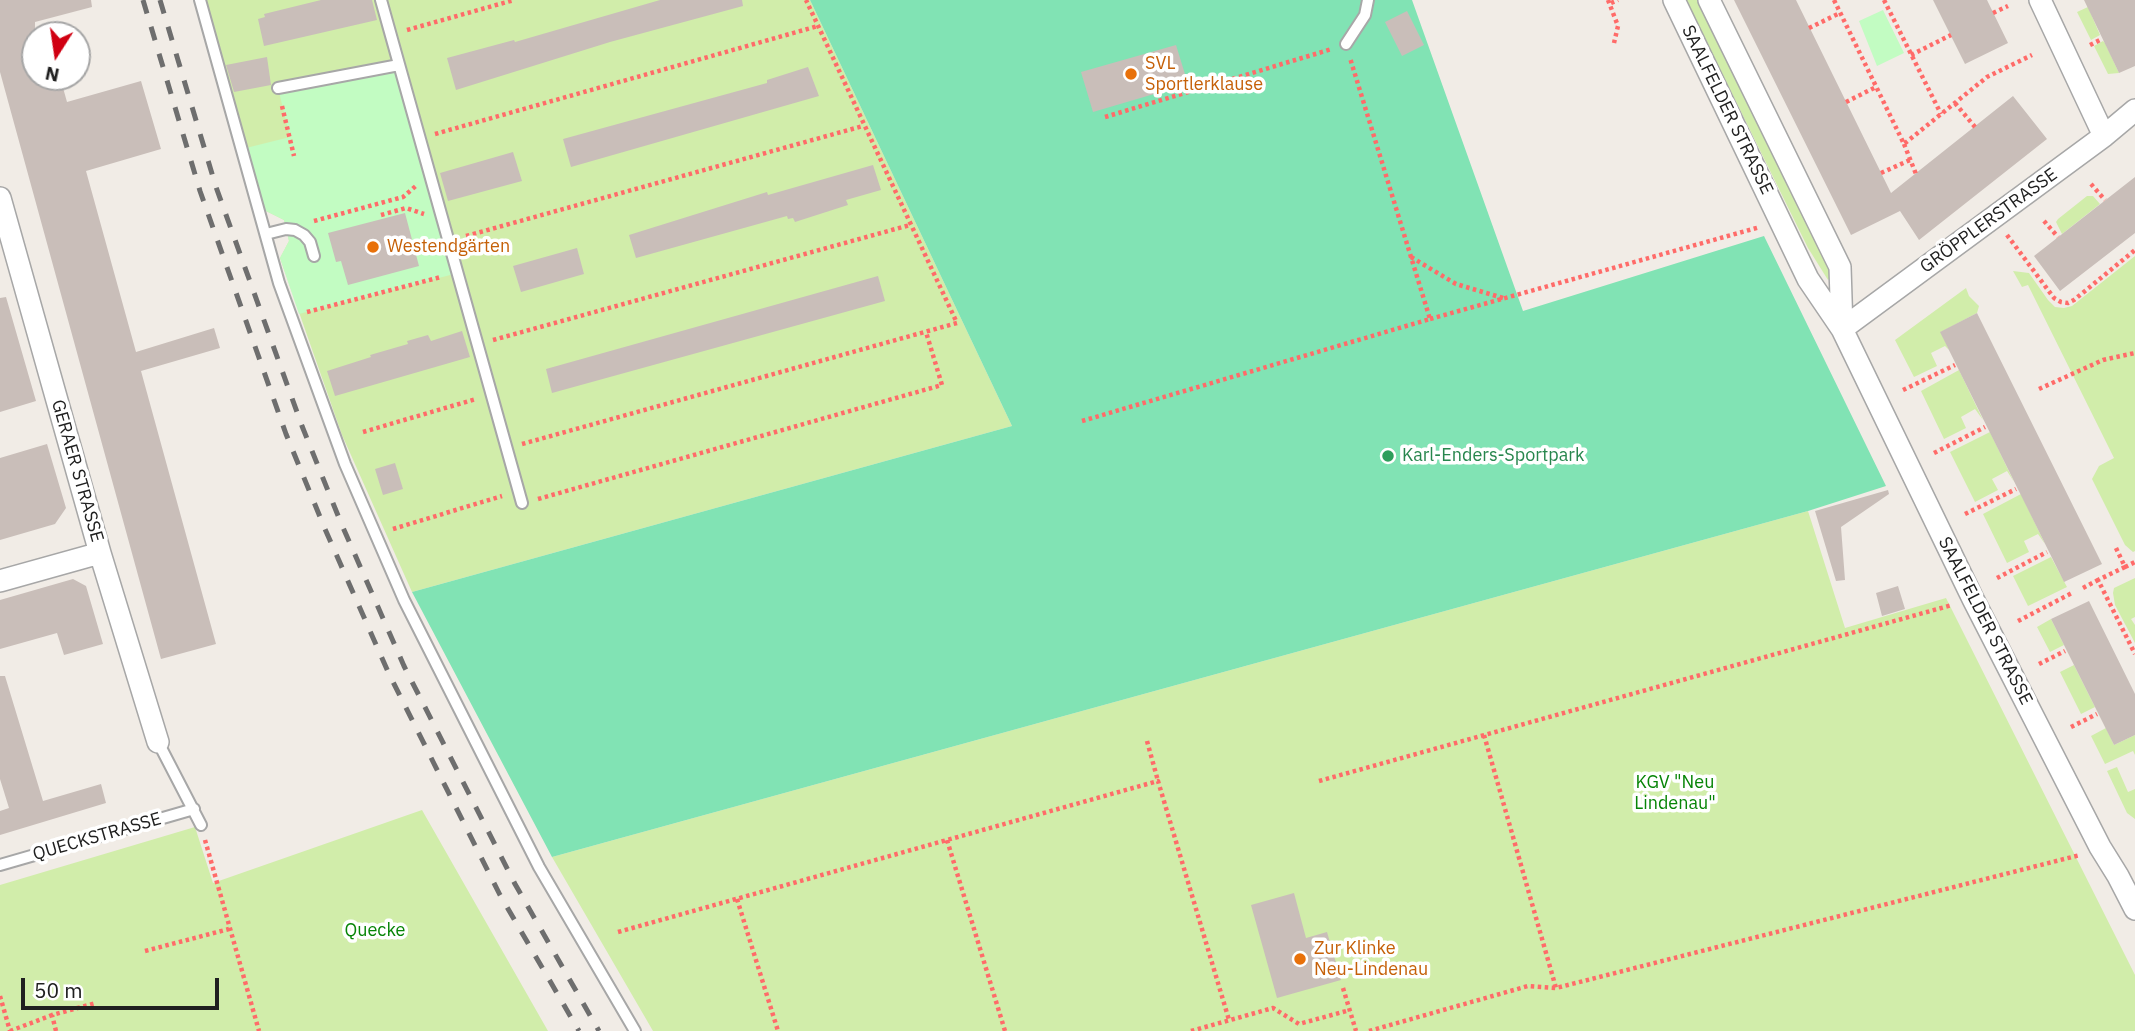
<!DOCTYPE html>
<meta charset="utf-8">
<style>
body{margin:0}
#map{position:relative;width:2135px;height:1031px;overflow:hidden;background:#f1ece6;font-family:"IBM Plex Sans",sans-serif}
canvas{display:block}
.north{position:absolute;left:21px;top:21px;width:70px;height:70px;box-sizing:border-box;background:#fff;border:2px solid #a6a6a6;border-radius:50%;rotate:192deg;font-size:19px;font-weight:700;line-height:28px;text-align:center;color:#202020}
.north::after{content:'';display:block;margin:auto;width:24px;height:32px;background:#d00012;clip-path:polygon(50% 0,100% 100%,50% 72%,0 100%)}
.scale{position:absolute;left:21px;top:978px;width:198px;height:32px;box-sizing:border-box;border:4px solid #202020;border-top:0;padding-left:9px;font-size:21px;line-height:24px;white-space:nowrap;color:#202020;-webkit-text-stroke:5px #fff;paint-order:stroke}
</style>
<div id="map">
<canvas width="2135" height="1031"></canvas>
<div class="north">N</div>
<div class="scale">50 m</div>
</div>
<script>
const context = document.querySelector('canvas').getContext('2d');
context.lineJoin = 'round';
function fillPath(path, color) {
  context.fillStyle = color;
  context.fill(path, 'evenodd');
}
function poly(rows) {
  const path = new Path2D();
  for (const r of rows) {
    path.moveTo(r[0], r[1]);
    for (let i = 2; i < r.length; i += 2) path.lineTo(r[i], r[i + 1]);
  }
  return path;
}
function stroke(path, color, width, dash) {
  context.strokeStyle = color;
  context.lineWidth = width;
  context.lineCap = dash ? 'butt' : 'round';
  context.setLineDash(dash || []);
  context.stroke(path);
}
function write(font, color, halo, rows, align = 'center') {
  context.font = font + ' "IBM Plex Sans",sans-serif';
  context.lineWidth = 7;
  context.setLineDash([]);
  context.textBaseline = 'middle';
  context.strokeStyle = halo;
  context.fillStyle = color;
  for (const [text, x, y, turn = 0] of rows) {
    context.save();
    context.translate(x, y);
    context.rotate((+turn || 0) * Math.PI / 180);
    context.textAlign = isNaN(turn) ? turn : align;
    if (halo) context.strokeText(text, 0, 0);
    context.fillText(text, 0, 0);
    context.restore();
  }
}
fillPath(poly([
 [204,0,810,0,1012,426,412,592,342,435,280,258,289,241,284,220,264,210],
 [1686,0,1697,0,1832,276,1828,280,1808,248],
 [2088,7,2100,35,2091,40,2077,12],
 [2103,41,2105,43,2119,73,2108,74,2094,46],
 [2087,196,2093,196,2100,204,2062,234,2056,222,2058,219],
 [2135,256,2135,551,2133,552,2125,545,2092,479,2099,466,2114,458,2028,285,2022,287,2013,271,2029,273,2048,300,2055,307,2064,308,2072,306],
 [1966,288,1969,296,1979,306,1977,313,1941,332,1949,350,1945,346,1931,353,1937,366,1914,377,1895,340],
 [1959,370,1983,420,1975,409,1961,417,1966,428,1944,439,1921,391],
 [1990,432,2014,482,2007,471,1992,479,1998,490,1975,502,1950,452],
 [2021,494,2045,544,2038,534,2024,541,2029,552,2007,563,1983,514],
 [1808,511,1845,628,1946,598,2135,975,2135,1031,653,1031,552,857],
 [2051,557,2067,587,2028,606,2013,576],
 [2135,578,2135,617,2131,619,2135,625,2135,643,2115,605,2113,593,2114,588],
 [2051,619,2064,645,2050,652,2037,627],
 [2074,665,2095,707,2081,714,2060,672],
 [2106,728,2114,745,2135,735,2135,755,2133,751,2105,764,2091,736],
 [2117,767,2128,792,2135,789,2135,819,2127,813,2107,771],
 [422,810,548,1031,0,1031,0,885,195,827,213,883]
]), '#d1edaa');
fillPath(poly([
 [1883,10,1904,53,1877,66,1859,21],
 [399,65,458,273,299,314,280,258,289,241,284,220,264,210,246,148,290,137,278,88]
]), '#c2fcc2');
fillPath(poly([
 [810,0,1412,0,1523,311,1764,236,1886,486,1808,511,552,857,412,592,1012,426]
]), '#81e3b4');
fillPath(poly([
 [0,0,91,0,92,7,35,22,35,77,60,77,67,102,141,81,161,149,86,171,136,352,214,328,220,348,141,371,216,644,161,659,0,72],
 [321,0,372,0,377,20,264,46,258,19,265,17,264,14],
 [660,0,742,0,743,6,610,42,456,90,447,58,514,40,515,42],
 [1734,0,1796,0,1891,193,2013,96,2047,139,1919,240,1900,211,1851,235],
 [1933,0,1987,0,2008,43,1965,64],
 [2084,0,2135,0,2135,66,2119,73],
 [1407,11,1424,45,1402,56,1385,22],
 [1176,45,1188,84,1093,112,1081,72],
 [267,57,271,85,234,92,226,65],
 [808,67,819,96,571,167,563,139,767,83,767,80],
 [513,152,522,181,448,201,440,173],
 [873,165,881,190,846,200,848,205,795,222,793,218,788,219,787,216,636,258,629,235,767,192,768,195],
 [2135,177,2135,233,2060,291,2034,256],
 [405,213,419,266,348,285,341,261,336,262,328,233],
 [577,248,584,274,521,292,513,266],
 [878,276,885,301,552,393,546,369],
 [6,297,36,401,0,412,0,298],
 [1977,313,2102,564,2064,582,1940,332],
 [462,331,470,357,335,396,327,371,371,357,370,355,408,344,407,341,428,335,431,341],
 [47,444,66,508,55,524,0,540,0,458],
 [395,463,403,489,383,495,375,469],
 [1888,490,1889,494,1841,527,1845,580,1836,581,1815,511],
 [73,579,86,586,103,644,64,655,57,633,0,649,0,600],
 [1898,586,1905,609,1882,616,1876,593],
 [2089,601,2135,694,2135,735,2114,745,2051,619],
 [0,676,5,676,43,801,101,784,106,803,0,835,0,811,9,808,0,779],
 [1294,893,1306,938,1327,932,1341,980,1277,998,1251,905]
]), '#c9beb9');
const lane = poly([
 [200,0,279,283,345,464,404,600,539,867,635,1031],
 [381,0,522,503],
 [1346,44,1365,15,1368,0],
 [278,88,399,65],
 [266,234,286,229,295,230,304,235,310,242,314,256],
 [158,742,201,825],
 [0,865,194,809]
]);
const street = poly([
 [1674,0,1808,279,1842,329,1973,599,2100,847,2118,876,2135,909],
 [1709,0,1840,267,1842,329],
 [2040,0,2104,136],
 [0,198,100,553,158,742],
 [1842,329,2104,136,2135,110],
 [0,581,100,553]
]);
stroke(lane, '#a7a7a7', 14);
stroke(street, '#a7a7a7', 24);
stroke(poly([
 [1608,0,1618,26,1614,43],
 [1834,0,1904,144,1987,77,2032,55],
 [1884,0,1941,114],
 [1611,3,1618,0],
 [1993,13,2008,6],
 [1809,28,1840,13],
 [407,30,514,0],
 [2090,45,2102,39],
 [1911,55,1951,35],
 [1846,102,1876,87],
 [1955,103,1975,127],
 [282,106,294,156],
 [1105,117,1332,49],
 [435,134,818,26],
 [1904,144,1916,174],
 [1881,173,1910,160],
 [2091,184,2105,200],
 [381,215,406,208,424,214],
 [314,221,403,197,417,185],
 [2044,221,2058,237],
 [2007,235,2054,298,2061,302,2068,303,2074,300,2135,250],
 [466,236,863,126],
 [1411,257,1456,284,1503,298],
 [307,312,441,277],
 [1430,319,1760,227],
 [493,340,910,225],
 [2039,389,2103,360,2135,353],
 [1903,390,1955,365],
 [1082,421,1430,319,1350,58],
 [363,432,476,399],
 [522,444,957,323,806,0],
 [1934,453,1985,427],
 [538,499,942,385,926,332],
 [1965,514,2016,489],
 [393,529,502,496],
 [2116,548,2125,567,2098,580,2135,654],
 [2125,567,2135,562],
 [1997,578,2047,552],
 [2083,588,2098,580],
 [2018,621,2072,593],
 [2039,664,2065,651],
 [2071,727,2097,714],
 [1484,735,1556,988],
 [1147,741,1158,781],
 [1319,781,1952,605],
 [205,840,259,1031],
 [947,840,1005,1031],
 [737,899,778,1031],
 [618,932,1158,781,1229,1020],
 [145,951,229,929],
 [1343,988,1356,1031],
 [0,996,10,1031],
 [10,1031,52,1015],
 [56,1031,52,1015,96,1003],
 [1191,1031,1273,1008,1299,1024,1350,1010],
 [1369,1031,1528,986,1556,988,2080,855]
]), '#ff6b69', 4.5, [3.5, 3.5]);
stroke(lane, '#fff', 10);
stroke(street, '#fff', 21);
stroke(poly([
 [143,0,200,191,286,434,325,529,389,674,500,895,579,1031],
 [160,0,216,187,302,426,341,523,404,666,515,884,599,1031]
]), '#6e6e6e', 5, [14, 14]);
for (const [x, y, r, color] of [
 [1131,74,7,"#e8710a"],
 [373,247,7,"#e8710a"],
 [1388,456,7,"#2e9e5b"],
 [1300,959,7,"#e8710a"]
]) {
  const dot = new Path2D();
  dot.arc(x, y, r, 0, 2 * Math.PI);
  context.fillStyle = color;
  context.fill(dot);
  stroke(dot, '#fff', 2.5);
}
write('18px', '#c56008', '#fff', [
 ["SVL",1145,64],
 ["Sportlerklause",1145,85],
 ["Westendgärten",387,247],
 ["Zur Klinke",1314,949],
 ["Neu-Lindenau",1314,970]
], 'left');
write('18px', '#202020', '#fff', [
 ["SAALFELDER STRASSE",1727,110,64],
 ["GRÖPPLERSTRASSE",1989,221,-36],
 ["GERAER STRASSE",77,471,74],
 ["SAALFELDER STRASSE",1985,621,63],
 ["QUECKSTRASSE",97,837,-16]
]);
write('18px', '#27864d', '#fff', [
 ["Karl-Enders-Sportpark",1402,456]
], 'left');
write('18px', '#078507', '#fff', [
 ["KGV \"Neu",1675,783],
 ["Lindenau\"",1675,804],
 ["Quecke",375,931]
]);
</script>
